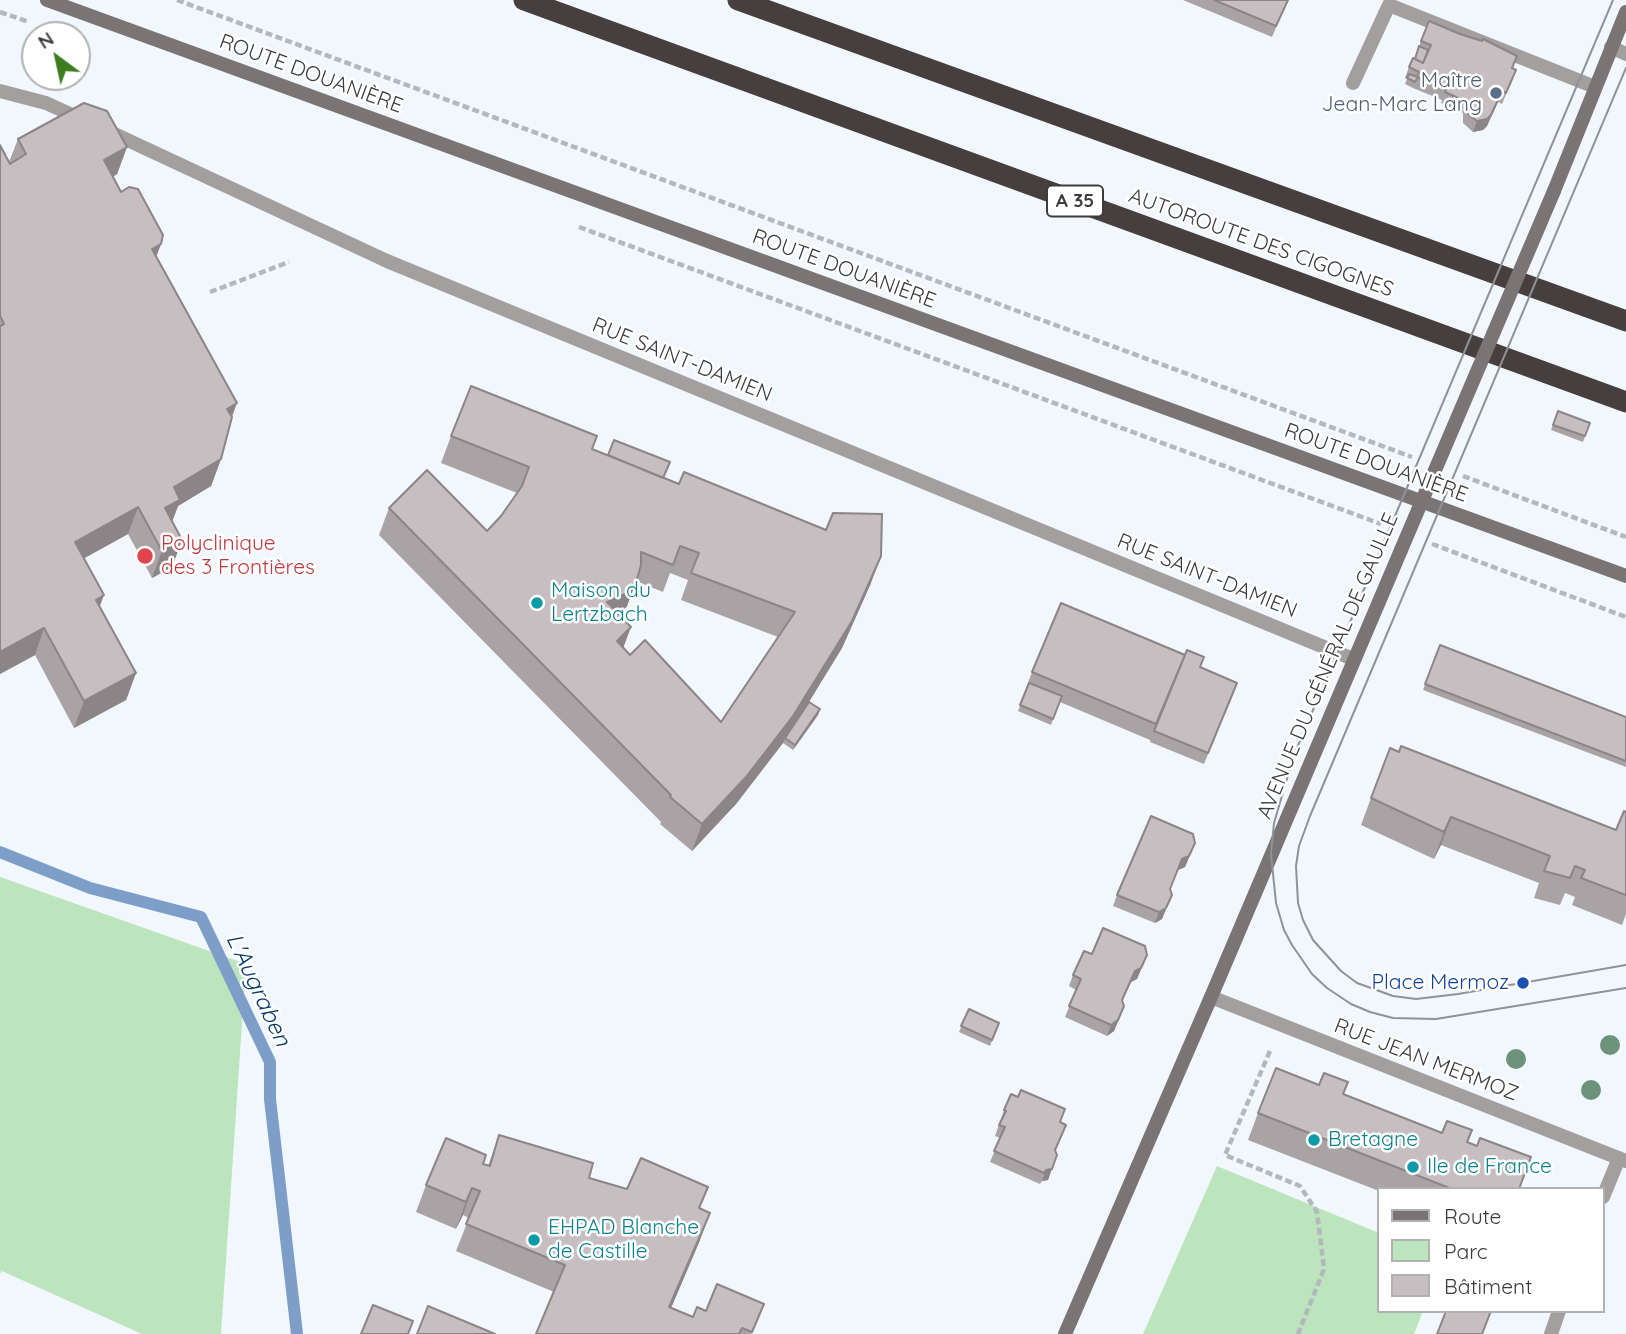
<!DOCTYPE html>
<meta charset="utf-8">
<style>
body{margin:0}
#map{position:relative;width:1626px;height:1334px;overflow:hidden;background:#f2f7fd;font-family:Quicksand,sans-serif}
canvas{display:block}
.legend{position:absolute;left:1377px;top:1187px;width:228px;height:126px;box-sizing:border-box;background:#fff;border:2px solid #b0b1b2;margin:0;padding:9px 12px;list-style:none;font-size:21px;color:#3a3d3f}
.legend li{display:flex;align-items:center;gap:14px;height:35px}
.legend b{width:35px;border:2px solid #b0b1b2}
.north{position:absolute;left:21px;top:21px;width:70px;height:70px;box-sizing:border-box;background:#fff;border:2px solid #b0b1b2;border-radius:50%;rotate:327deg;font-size:19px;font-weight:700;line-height:28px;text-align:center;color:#3a3d3f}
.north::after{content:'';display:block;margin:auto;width:24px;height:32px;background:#3d7d1d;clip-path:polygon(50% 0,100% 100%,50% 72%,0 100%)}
</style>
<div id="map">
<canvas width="1626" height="1334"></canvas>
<ul class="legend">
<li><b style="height:9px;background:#7a7574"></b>Route</li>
<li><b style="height:19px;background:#bce4bd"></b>Parc</li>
<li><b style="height:19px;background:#c6bec1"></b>Bâtiment</li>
</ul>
<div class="north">N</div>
</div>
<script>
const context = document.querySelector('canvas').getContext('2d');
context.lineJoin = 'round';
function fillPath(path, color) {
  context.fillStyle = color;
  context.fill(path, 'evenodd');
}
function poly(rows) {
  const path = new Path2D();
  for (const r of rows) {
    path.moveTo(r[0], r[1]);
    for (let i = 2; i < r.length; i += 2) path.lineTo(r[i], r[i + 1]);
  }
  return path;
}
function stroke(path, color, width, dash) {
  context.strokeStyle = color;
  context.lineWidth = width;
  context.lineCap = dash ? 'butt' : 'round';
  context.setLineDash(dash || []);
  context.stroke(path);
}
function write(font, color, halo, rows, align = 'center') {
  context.font = font + ' Quicksand,sans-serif';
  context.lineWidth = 5;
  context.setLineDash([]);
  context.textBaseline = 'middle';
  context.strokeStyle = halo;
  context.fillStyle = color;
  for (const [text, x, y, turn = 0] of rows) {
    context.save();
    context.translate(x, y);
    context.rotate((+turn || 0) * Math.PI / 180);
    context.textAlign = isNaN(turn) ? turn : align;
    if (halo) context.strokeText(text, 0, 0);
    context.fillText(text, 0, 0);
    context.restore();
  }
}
fillPath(poly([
 [0,877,246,964,221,1334,142,1334,2,1271,0,1274],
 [1217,1166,1379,1233,1379,1311,1423,1311,1414,1334,1143,1334]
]), '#bce4bd');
stroke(poly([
 [0,852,90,888,201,917,270,1062,270,1099,297,1334]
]), '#7c9ec8', 12);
stroke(poly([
 [177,0,1412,457],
 [0,12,29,22],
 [579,227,1381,524],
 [210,292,289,262],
 [1463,476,1626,537],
 [1432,544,1626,617],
 [1270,1051,1225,1155,1300,1186,1317,1212,1324,1269,1298,1334]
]), '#b4b8bd', 4.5, [7, 3.5]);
stroke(poly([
 [1353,83,1389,5,1595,87]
]), '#a39f9e', 14);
stroke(poly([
 [1611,47,1626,54],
 [0,91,46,103,81,119],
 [106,130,387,261,1353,659],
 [1211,997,1626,1161],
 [1603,1197,1619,1158],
 [1551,1334,1559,1311]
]), '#a39f9e', 14);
stroke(poly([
 [47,0,1626,576],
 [1554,191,1626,12],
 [1065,1334,1211,997,1401,550]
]), '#7a7574', 14);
stroke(poly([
 [524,0,1626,402],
 [738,0,1626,321]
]), '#463f3e', 21);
stroke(poly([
 [1613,0,1294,755,1274,823,1271,854,1276,903,1284,930,1292,945,1312,974,1327,988,1351,1004,1370,1012,1393,1018,1436,1019,1626,988],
 [1626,68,1310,816,1299,846,1296,866,1298,903,1303,920,1313,940,1341,971,1357,983,1393,996,1416,999,1458,994,1626,965]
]), '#8f9296', 2);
stroke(poly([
 [1401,550,1554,191]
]), '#7a7574', 14);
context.fillStyle = '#6d947a';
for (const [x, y] of [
 [1610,1045],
 [1516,1059],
 [1591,1090]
]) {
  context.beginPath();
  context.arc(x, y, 10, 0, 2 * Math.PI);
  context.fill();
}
fillPath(poly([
 [1183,0,1288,0,1272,37],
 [1421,41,1516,70,1502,104,1498,102,1487,126,1483,130,1473,132,1463,123,1463,113,1441,103,1442,100,1413,88,1414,86,1413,88,1405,84,1407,79,1405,78,1409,67,1415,59],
 [18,139,127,147,117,174,113,177,121,192,161,244,156,256,232,418,221,459,211,486,178,506,172,522,182,540,172,567,152,578,128,534,84,558,100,607,136,673,126,700,74,728,35,655,0,674,0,145,9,162],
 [1558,411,1590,423,1583,442,1551,430],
 [451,436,592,449,664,478,871,583,842,648,809,702,820,709,818,715,793,750,783,743,736,804,692,851,660,824,661,822,379,535,389,508,487,531,501,516,517,493,441,463],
 [670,573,688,580,681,600,778,637,721,722,630,655,623,648,620,615,627,606,636,581,663,592],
 [1440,645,1626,717,1626,767,1423,690],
 [1185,655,1204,657,1200,668,1237,683,1204,764,1150,742,1150,740,1060,702,1051,725,1018,711,1027,688,1026,688,1032,672],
 [1371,798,1616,830,1626,812,1626,914,1622,925,1572,905,1575,897,1565,893,1560,905,1534,898,1539,883,1441,845,1434,859,1361,825],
 [1195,843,1185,867,1178,870,1170,889,1162,919,1155,923,1113,906,1117,895],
 [1092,954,1147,955,1137,979,1131,982,1122,1001,1120,1017,1114,1031,1107,1036,1065,1017,1076,990,1069,986,1073,975],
 [969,1009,999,1023,990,1046,959,1032],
 [1344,1094,1467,1142,1519,1189,1379,1189,1379,1191,1248,1140,1258,1113],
 [1004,1110,1060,1122,1062,1136,1055,1151,1048,1180,1042,1181,1040,1184,990,1162,1000,1138,995,1136],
 [499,1135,589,1178,700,1209,700,1240,671,1308,693,1317,706,1311,717,1284,752,1334,536,1334,554,1292,456,1251,469,1218,463,1215,456,1229,416,1212,426,1185,483,1164,488,1166]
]), '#aaa3a6');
fillPath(poly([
 [1502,91,1487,126,1483,130,1473,132,1477,121],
 [127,147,117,174,94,187,104,160],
 [161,244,151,271,152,249],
 [237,403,227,430,227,409],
 [221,459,211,486,178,506,170,527,155,535,174,487],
 [138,507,128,534,65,569,75,542],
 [182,540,172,567,152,578,162,551],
 [881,556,871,583,842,648,786,739,785,738,783,743,736,804,692,851,702,824],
 [637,579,627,606,615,621,607,602],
 [104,595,94,622,96,600],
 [631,627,621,654,617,641],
 [44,628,35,655,0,674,0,652],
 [136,673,126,700,74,728,84,701],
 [820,709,818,715,793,750,795,745],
 [1451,817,1441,845,1434,859,1444,832],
 [1195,843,1185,867,1178,870,1182,859],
 [1172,895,1162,919,1155,923,1159,912],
 [1147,955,1137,979,1131,982,1118,1011,1135,971],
 [1124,1006,1114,1031,1107,1036,1111,1025],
 [1057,1155,1048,1180,1042,1181,1046,1170],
 [472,1188,463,1215,456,1229,466,1202],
 [710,1213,700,1240,660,1334,669,1307]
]), '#8b8587');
const building = poly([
 [1214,0,1288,0,1276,26,1214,0],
 [1429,21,1460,34,1482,41,1483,39,1517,56,1512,68,1516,70,1506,93,1502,91,1491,115,1487,119,1477,121,1467,113,1467,102,1445,92,1446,89,1417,77,1419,72,1409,67,1413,58,1423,63,1431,45,1421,41,1429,21],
 [1419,46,1428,50,1423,63,1415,59,1419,46],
 [1409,74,1418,77,1415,82,1407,78,1409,74],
 [84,103,107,111,127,147,104,160,121,192,129,187,138,189,163,235,161,244,152,249,237,403,227,409,232,417,221,459,174,487,180,500,165,508,182,540,162,551,138,507,75,542,104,595,96,600,136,673,84,701,44,628,0,652,0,326,4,324,0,316,0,145,10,164,26,154,18,139,84,103],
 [471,386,597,436,592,449,679,484,684,472,826,530,833,513,882,514,881,556,852,621,793,716,746,777,702,824,670,797,671,795,389,508,427,470,487,531,501,516,522,486,529,467,451,436,471,386],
 [680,546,699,553,691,573,795,612,721,722,645,640,630,655,617,641,631,627,607,602,625,594,637,579,641,565,641,552,673,565,680,546],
 [1558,411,1590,423,1585,436,1553,425,1558,411],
 [614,440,670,462,663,478,608,455,614,440],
 [1061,603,1185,655,1156,724,1032,672,1061,603],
 [1440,645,1626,717,1626,761,1425,684,1440,645],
 [1187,650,1204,657,1200,667,1237,683,1208,753,1154,731,1187,650],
 [1029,683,1062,696,1053,719,1020,705,1029,683],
 [809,702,820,709,795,745,785,738,809,702],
 [1401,746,1616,830,1624,811,1626,812,1626,895,1581,878,1585,870,1575,866,1570,878,1544,871,1550,856,1451,817,1444,832,1371,798,1390,748,1399,752,1401,746],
 [1151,816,1193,834,1195,843,1189,856,1182,859,1170,889,1172,895,1166,908,1159,912,1117,895,1151,816],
 [1103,928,1145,946,1147,955,1141,968,1135,971,1122,1000,1124,1006,1118,1020,1111,1025,1069,1006,1081,979,1073,975,1084,951,1092,954,1103,928],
 [969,1009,999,1023,992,1040,961,1026,969,1009],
 [1276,1068,1319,1085,1324,1073,1348,1082,1343,1094,1442,1133,1447,1121,1472,1130,1467,1142,1477,1146,1480,1138,1531,1157,1519,1189,1452,1189,1258,1113,1276,1068],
 [1021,1090,1065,1109,1060,1122,1066,1125,1055,1150,1057,1155,1052,1169,1046,1170,1044,1173,994,1151,1005,1127,999,1125,1006,1111,1004,1110,1011,1094,1018,1097,1021,1090],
 [499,1135,593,1163,589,1178,627,1189,641,1158,708,1187,699,1208,710,1213,669,1307,693,1317,697,1307,706,1311,717,1284,764,1304,752,1332,742,1328,739,1334,536,1334,565,1265,466,1224,480,1191,472,1188,466,1202,426,1185,446,1138,486,1155,483,1164,490,1166,499,1135],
 [373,1305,413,1321,408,1334,361,1334,373,1305],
 [428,1306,495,1334,417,1334,428,1306],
 [1446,1311,1491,1311,1482,1334,1437,1334,1446,1311]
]);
fillPath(building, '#c6bec1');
stroke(building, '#8b8587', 2);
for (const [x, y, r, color] of [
 [1496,93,7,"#5c6f8a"],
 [145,556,9,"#e0444e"],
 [537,603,7,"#0f9aa8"],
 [1523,983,7,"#1a4fb4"],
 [1314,1140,7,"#0f9aa8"],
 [1413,1167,7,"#0f9aa8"],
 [534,1240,7,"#0f9aa8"]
]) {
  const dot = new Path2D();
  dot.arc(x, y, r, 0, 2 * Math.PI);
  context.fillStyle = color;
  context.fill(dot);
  stroke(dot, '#fff', 2.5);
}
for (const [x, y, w] of [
 [1075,201,56]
]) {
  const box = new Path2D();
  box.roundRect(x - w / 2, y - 15.5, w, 31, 5);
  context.fillStyle = '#fff';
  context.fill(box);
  stroke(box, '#3a3d3f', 2);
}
write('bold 19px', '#3a3d3f', null, [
 ["A 35",1075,201]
]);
write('21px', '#3a3d3f', '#fff', [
 ["ROUTE DOUANIÈRE",311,74,20],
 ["AUTOROUTE DES CIGOGNES",1261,243,20],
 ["ROUTE DOUANIÈRE",844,269,20],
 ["RUE SAINT-DAMIEN",682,360,22],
 ["ROUTE DOUANIÈRE",1376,463,20],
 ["RUE SAINT-DAMIEN",1207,576,22],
 ["AVENUE DU GÉNÉRAL DE GAULLE",1328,666,-67],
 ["RUE JEAN MERMOZ",1426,1060,21]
]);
write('21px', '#4e5e75', '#fff', [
 ["Maître",1482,81],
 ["Jean-Marc Lang",1482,105]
], 'right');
write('21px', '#be3a42', '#fff', [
 ["Polyclinique",161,544],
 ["des 3 Frontières",161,568]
], 'left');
write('21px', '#0d838f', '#fff', [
 ["Maison du",551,591],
 ["Lertzbach",551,615],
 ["Bretagne",1328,1140],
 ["Ile de France",1427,1167],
 ["EHPAD Blanche",548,1228],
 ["de Castille",548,1252]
], 'left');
write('21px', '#164399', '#fff', [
 ["Place Mermoz",1509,983]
], 'right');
write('italic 23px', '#07396d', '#fff', [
 ["L'Augraben",258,990,65]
]);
</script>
